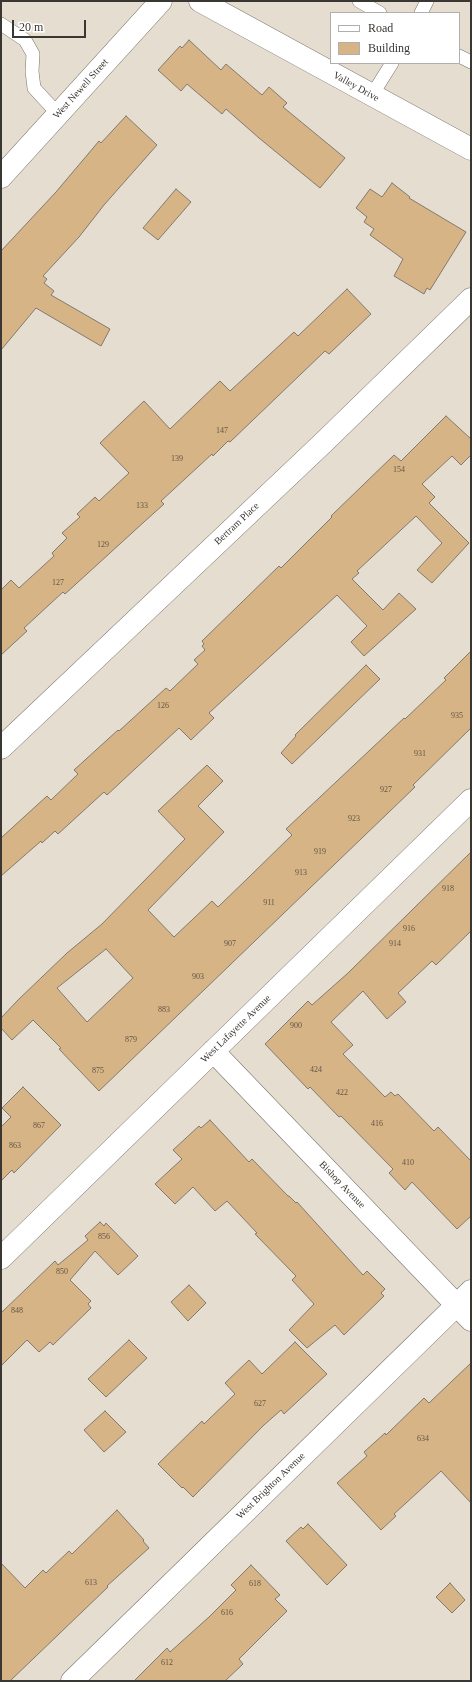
<!DOCTYPE html>
<style>
body{margin:0}
#map{position:relative;width:472px;height:1682px;overflow:hidden;background:#e6ddd1;font-family:Georgia,serif}
canvas{display:block}
.frame{position:absolute;inset:0;border:2px solid #3a3632;pointer-events:none}
.legend{position:absolute;left:330px;top:12px;width:130px;height:52px;box-sizing:border-box;background:#fff;border:1px solid #b0afad;margin:0;padding:5px 7px;list-style:none;font-size:12px;color:#3a3632}
.legend li{display:flex;align-items:center;gap:8px;height:20px}
.legend b{width:20px;border:1px solid #b0afad}
.scale{position:absolute;left:12px;top:20px;width:74px;height:18px;box-sizing:border-box;border:2px solid #3a3632;border-top:0;padding-left:5px;font-size:12px;line-height:14px;white-space:nowrap;color:#3a3632;-webkit-text-stroke:3px #fff;paint-order:stroke}
</style>
<div id="map">
<canvas width="472" height="1682"></canvas>
<div class="frame"></div>
<ul class="legend">
<li><b style="height:5px;background:#fff"></b>Road</li>
<li><b style="height:11px;background:#d7b485"></b>Building</li>
</ul>
<div class="scale">20 m</div>
</div>
<script>
const context = document.querySelector('canvas').getContext('2d');
context.lineJoin = 'round';
function fillPath(path, color) {
  context.fillStyle = color;
  context.fill(path, 'evenodd');
}
function poly(rows) {
  const path = new Path2D();
  for (const r of rows) {
    path.moveTo(r[0], r[1]);
    for (let i = 2; i < r.length; i += 2) path.lineTo(r[i], r[i + 1]);
  }
  return path;
}
function stroke(path, color, width, dash) {
  context.strokeStyle = color;
  context.lineWidth = width;
  context.lineCap = dash ? 'butt' : 'round';
  context.setLineDash(dash || []);
  context.stroke(path);
}
function write(font, color, halo, rows, align = 'center') {
  context.font = font + ' Georgia,serif';
  context.lineWidth = 3;
  context.setLineDash([]);
  context.textBaseline = 'middle';
  context.strokeStyle = halo;
  context.fillStyle = color;
  for (const [text, x, y, turn = 0] of rows) {
    context.save();
    context.translate(x, y);
    context.rotate((+turn || 0) * Math.PI / 180);
    context.textAlign = isNaN(turn) ? turn : align;
    if (halo) context.strokeText(text, 0, 0);
    context.fillText(text, 0, 0);
    context.restore();
  }
}
const building = poly([
 [189,40,221,70,226,64,262,95,269,87,287,103,283,107,345,158,320,188,259,138,226,109,222,114,187,84,181,91,158,70,180,46,182,48,189,40],
 [126,116,157,145,104,205,79,237,43,276,47,279,44,283,54,291,51,295,110,329,101,346,36,308,1,350,1,251,56,192,99,141,101,143,126,116],
 [392,183,410,197,409,198,466,232,430,290,427,288,424,294,394,276,403,259,370,235,374,229,364,222,367,217,356,208,370,189,382,197,392,183],
 [176,189,191,202,158,240,143,228,176,189],
 [347,289,371,314,329,354,325,351,230,442,228,441,213,456,212,454,161,501,164,504,144,522,65,594,63,592,24,628,27,631,1,655,1,590,11,580,19,588,54,556,52,553,67,538,62,533,80,517,77,514,95,497,99,501,129,473,100,443,144,401,170,429,220,381,230,391,294,332,298,336,347,289],
 [446,416,471,439,471,455,461,465,452,456,422,484,435,497,429,503,469,543,432,583,417,570,442,543,416,516,357,571,359,573,352,579,383,610,399,593,416,609,364,656,351,642,367,626,337,595,209,713,214,718,191,740,179,728,107,795,104,792,58,834,55,831,42,843,41,841,1,876,1,838,47,796,51,800,78,774,74,770,118,730,119,731,166,688,170,691,198,664,194,660,205,650,202,646,204,644,202,641,279,566,281,568,332,517,331,516,394,455,401,461,446,416],
 [471,651,471,728,413,785,415,787,99,1091,59,1049,61,1048,33,1020,12,1040,1,1028,1,1018,18,1000,67,953,102,924,185,839,158,811,207,765,223,781,198,806,224,832,148,910,174,937,212,901,218,907,249,877,292,835,286,829,404,718,405,719,446,680,444,678,471,651],
 [106,949,133,978,87,1022,57,988,106,949],
 [366,665,380,679,292,764,281,753,296,736,295,735,366,665],
 [471,852,471,931,436,965,432,961,398,993,406,1002,387,1019,363,991,331,1022,353,1045,343,1054,385,1097,391,1092,395,1096,398,1094,434,1131,438,1127,471,1161,471,1216,457,1229,412,1182,405,1190,389,1173,393,1169,341,1116,339,1117,310,1087,308,1089,265,1044,308,1001,312,1005,348,973,471,852],
 [23,1087,61,1125,14,1173,12,1170,1,1181,1,1127,11,1117,2,1108,23,1087],
 [210,1120,249,1162,252,1159,288,1196,289,1196,296,1203,297,1202,363,1275,367,1271,385,1289,381,1293,384,1296,344,1335,335,1325,307,1348,289,1330,314,1304,292,1280,296,1276,255,1234,257,1233,227,1201,215,1211,193,1187,175,1204,155,1184,182,1159,173,1150,199,1126,201,1128,210,1120],
 [100,1222,104,1226,106,1223,138,1256,118,1275,95,1251,70,1280,91,1301,88,1304,91,1308,53,1345,50,1342,39,1352,27,1340,1,1366,1,1313,55,1261,58,1265,88,1240,85,1236,100,1222],
 [189,1285,206,1303,188,1321,171,1302,189,1285],
 [129,1340,147,1358,106,1397,88,1379,129,1340],
 [295,1342,327,1374,284,1414,281,1410,264,1425,193,1497,183,1487,182,1488,158,1464,202,1421,204,1424,235,1394,225,1383,249,1360,262,1374,295,1342],
 [471,1363,471,1503,441,1471,394,1514,396,1516,381,1530,337,1483,367,1456,364,1452,385,1433,386,1435,424,1398,429,1403,471,1363],
 [105,1411,126,1432,104,1452,84,1430,105,1411],
 [117,1510,144,1540,143,1541,149,1548,107,1586,108,1587,10,1681,1,1681,1,1563,25,1588,43,1570,46,1573,69,1551,72,1554,117,1510],
 [308,1524,347,1565,327,1585,286,1541,301,1527,303,1529,308,1524],
 [251,1565,280,1595,275,1599,287,1611,239,1659,243,1664,225,1681,134,1681,167,1648,170,1652,209,1617,236,1590,231,1585,251,1565],
 [450,1583,465,1600,452,1613,436,1597,450,1583]
]);
fillPath(building, '#d7b485');
stroke(building, '#81796f', 1);
const lane = poly([
 [359,1,380,13],
 [421,13,427,1],
 [1,24,25,40,33,54,32,71,34,88,58,114],
 [459,56,471,62],
 [372,95,392,63]
]);
const street = poly([
 [1,177,161,1],
 [1,748,324,442,471,299],
 [213,1051,471,1320],
 [1,1258,471,800]
]);
const secondary = poly([
 [200,1,471,149],
 [72,1681,471,1291]
]);
stroke(lane, '#797167', 14);
stroke(street, '#797167', 23);
stroke(secondary, '#797167', 23);
stroke(lane, '#fff', 13);
stroke(street, '#fff', 22);
stroke(secondary, '#fff', 22);
write('8px', '#615647', null, [
 ["147",222,431],
 ["139",177,459],
 ["154",399,470],
 ["133",142,506],
 ["129",103,545],
 ["127",58,583],
 ["126",163,706],
 ["935",457,716],
 ["931",420,754],
 ["927",386,790],
 ["923",354,819],
 ["919",320,852],
 ["913",301,873],
 ["918",448,889],
 ["911",269,903],
 ["916",409,929],
 ["907",230,944],
 ["914",395,944],
 ["903",198,977],
 ["883",164,1010],
 ["900",296,1026],
 ["879",131,1040],
 ["424",316,1070],
 ["875",98,1071],
 ["422",342,1093],
 ["416",377,1124],
 ["867",39,1126],
 ["863",15,1146],
 ["410",408,1163],
 ["856",104,1237],
 ["850",62,1272],
 ["848",17,1311],
 ["627",260,1404],
 ["634",423,1439],
 ["613",91,1583],
 ["618",255,1584],
 ["616",227,1613],
 ["612",167,1663]
]);
write('10px', '#3a3632', '#fff', [
 ["Valley Drive",356,87,29],
 ["West Newell Street",81,89,-48],
 ["Bertram Place",237,524,-43],
 ["West Lafayette Avenue",236,1029,-44],
 ["Bishop Avenue",342,1185,46],
 ["West Brighton Avenue",271,1486,-44]
]);
</script>
